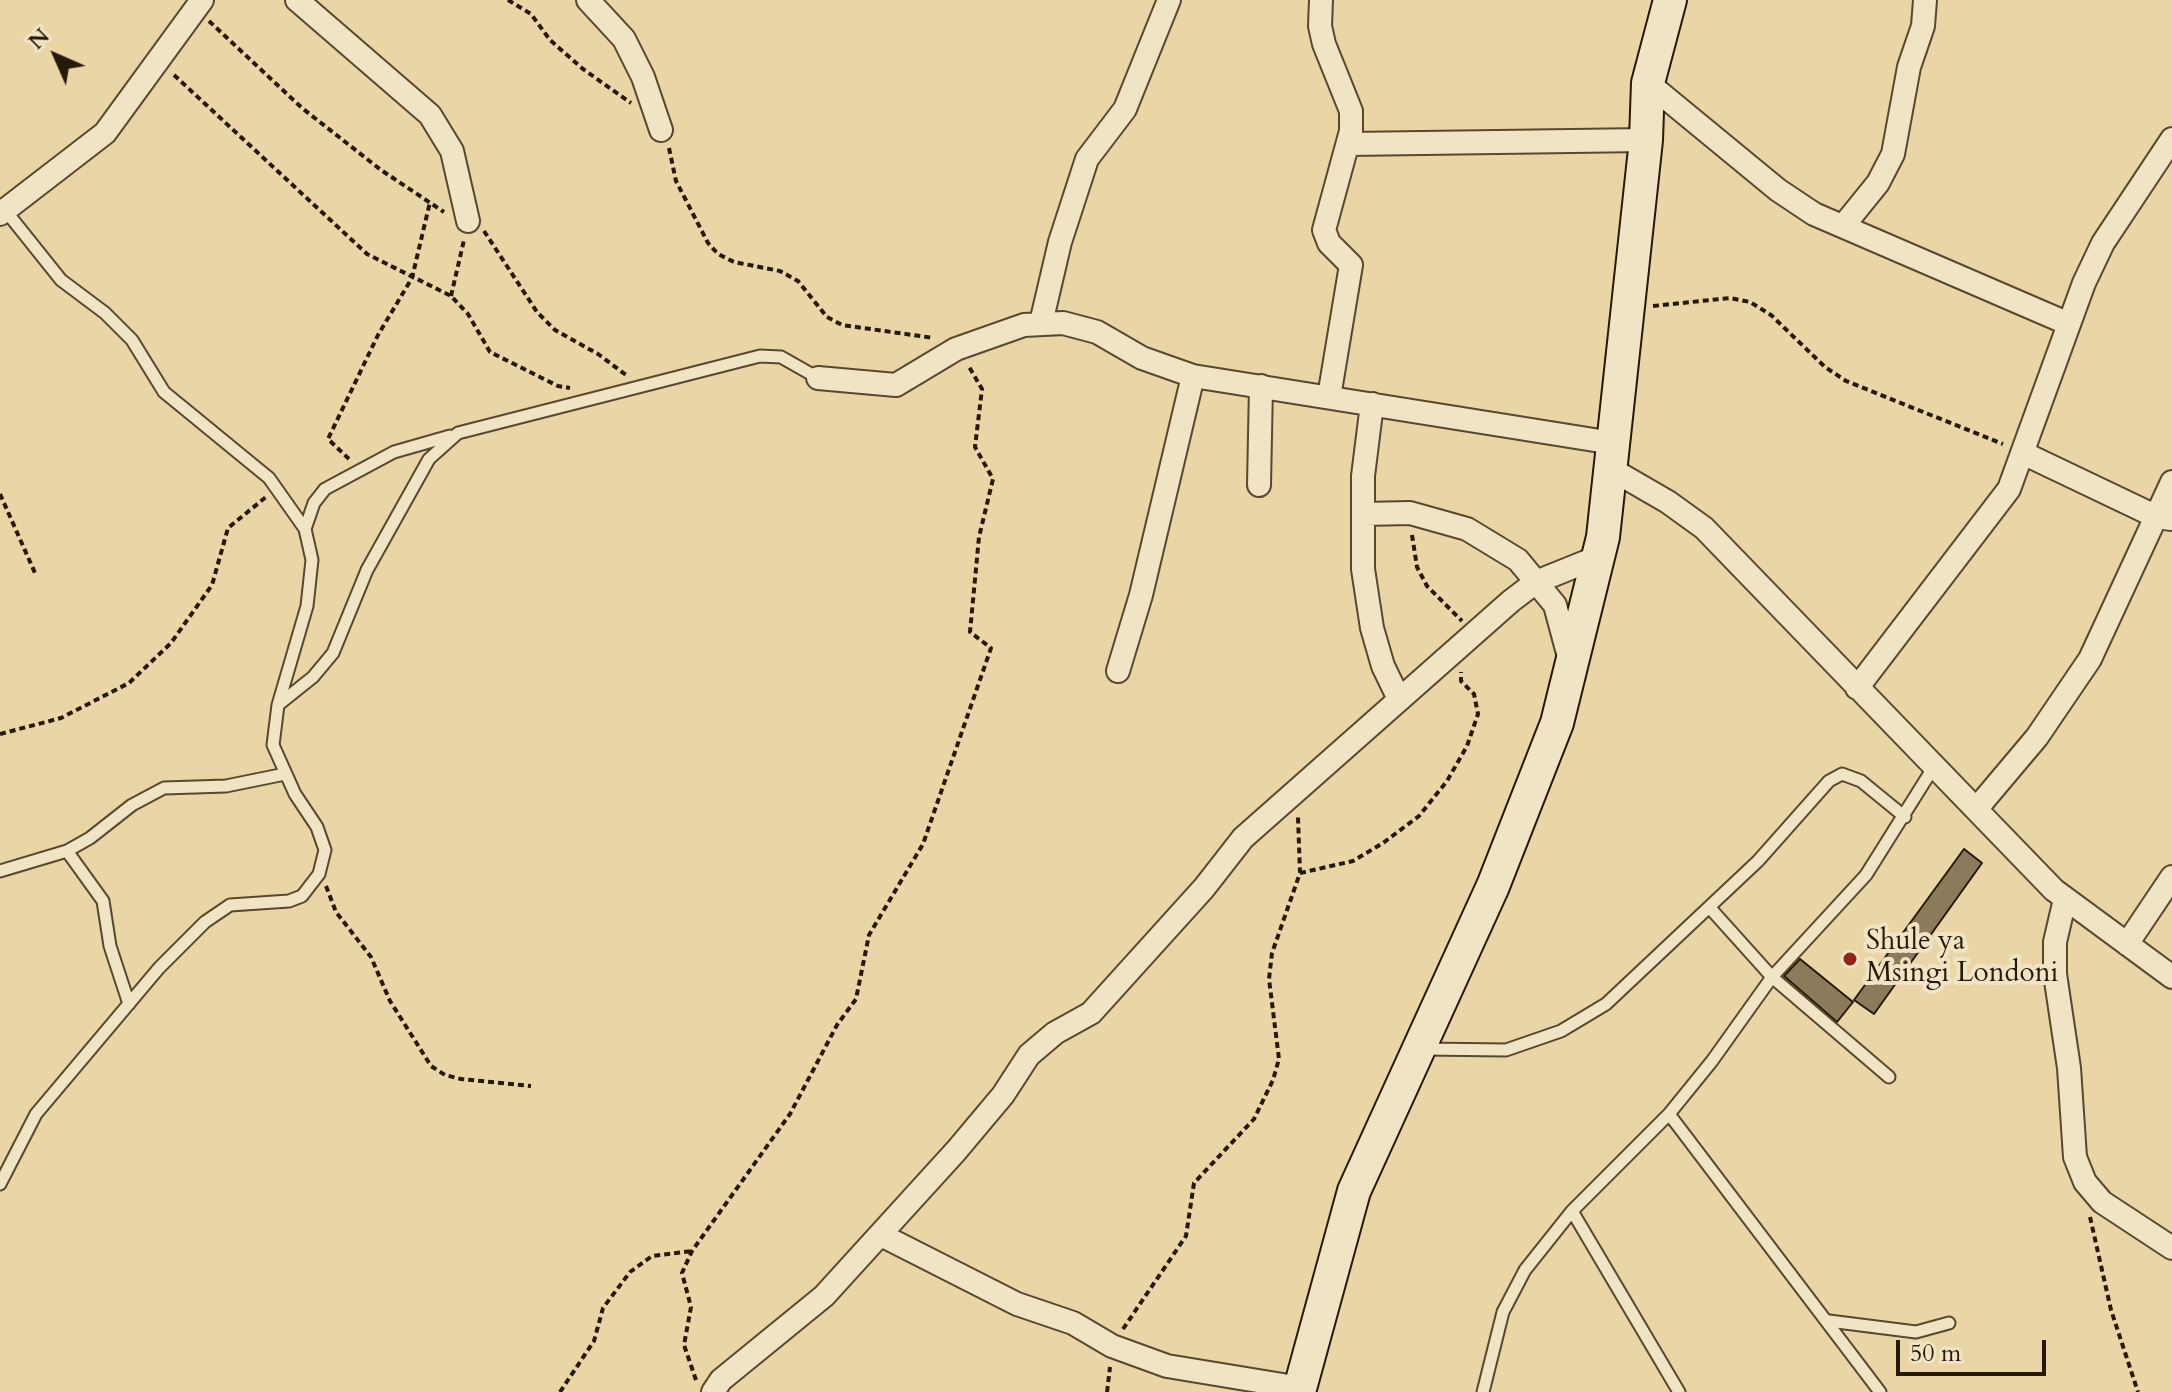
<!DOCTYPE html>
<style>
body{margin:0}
#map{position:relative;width:2172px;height:1392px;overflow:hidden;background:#e9d5a5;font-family:Cardo,serif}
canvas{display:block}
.north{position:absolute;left:16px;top:16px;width:80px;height:80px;-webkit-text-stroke:6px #f1e4c4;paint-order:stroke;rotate:315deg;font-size:22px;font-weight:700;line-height:32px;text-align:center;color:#261908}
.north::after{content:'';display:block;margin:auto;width:28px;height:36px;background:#261908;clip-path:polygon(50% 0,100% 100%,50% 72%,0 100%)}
.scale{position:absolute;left:1896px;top:1340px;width:150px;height:36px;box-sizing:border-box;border:4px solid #261908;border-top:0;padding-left:10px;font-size:24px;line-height:28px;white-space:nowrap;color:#261908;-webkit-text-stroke:6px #f1e4c4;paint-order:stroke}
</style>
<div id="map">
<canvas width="2172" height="1392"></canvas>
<div class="north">N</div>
<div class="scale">50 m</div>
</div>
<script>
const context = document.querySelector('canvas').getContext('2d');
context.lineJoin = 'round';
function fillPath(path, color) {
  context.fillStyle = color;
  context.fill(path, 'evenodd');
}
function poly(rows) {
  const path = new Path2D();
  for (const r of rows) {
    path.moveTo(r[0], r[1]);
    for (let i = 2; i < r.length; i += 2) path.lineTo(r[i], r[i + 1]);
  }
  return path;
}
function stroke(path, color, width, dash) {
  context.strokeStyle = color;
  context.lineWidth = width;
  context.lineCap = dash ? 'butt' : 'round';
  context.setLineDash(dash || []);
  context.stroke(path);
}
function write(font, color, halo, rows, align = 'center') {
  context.font = font + ' Cardo,serif';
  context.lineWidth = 8;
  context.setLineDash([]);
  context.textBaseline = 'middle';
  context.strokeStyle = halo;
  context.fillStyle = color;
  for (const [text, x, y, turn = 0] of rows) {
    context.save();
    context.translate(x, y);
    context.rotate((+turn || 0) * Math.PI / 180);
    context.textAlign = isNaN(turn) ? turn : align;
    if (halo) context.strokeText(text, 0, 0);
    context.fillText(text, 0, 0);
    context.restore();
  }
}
const building = poly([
 [1964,849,1982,863,1874,1014,1854,1000,1964,849],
 [1800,959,1853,1002,1837,1022,1784,976,1800,959]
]);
fillPath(building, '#8b7b5a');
stroke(building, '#261908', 2);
const service = poly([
 [305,529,314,503,325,489,394,452,450,436],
 [278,705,313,677,333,653,367,570,429,459,458,433,760,356,781,357,818,378],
 [67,851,103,901,110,946,129,1004],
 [0,871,67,851,90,838,132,805,164,788,226,786,285,774],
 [1710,908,1772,977,1889,1077],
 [1423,1049,1506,1050,1561,1031,1606,1004,1758,861,1829,781,1842,774,1861,781,1905,817],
 [1669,1114,1880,1392],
 [0,1184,36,1114,159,968,205,922,230,905,289,901,302,896,319,874,325,850,317,827,295,794,273,745,278,705,307,606,312,560,305,529,269,478,164,392,132,340,105,313,61,280,5,210],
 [1572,1211,1679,1392],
 [1829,1321,1916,1332,1949,1323],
 [1483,1392,1503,1312,1525,1270,1572,1211,1669,1114,1712,1061,1772,977,1866,875,1935,765]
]);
const minor = poly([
 [297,0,430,115,452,151,468,221],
 [588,0,624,39,643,77,661,130],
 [1321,0,1320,26,1324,44,1351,111,1351,131,1324,230,1329,243,1351,265,1329,397],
 [1648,83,1778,190,1814,214,2069,324],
 [1348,144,1646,140],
 [0,214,105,133,202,0],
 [1844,225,1878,183,1893,154,1909,67,1923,26,1925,0],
 [1041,323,1060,242,1087,159,1125,109,1169,0],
 [818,378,896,385,956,349,1024,325,1063,323,1097,332,1142,358,1193,376,1613,443],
 [1372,404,1363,476,1363,569,1372,628,1383,666,1399,699],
 [2025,454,2157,517,2171,519],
 [1611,469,1668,502,1704,528,2054,890,2172,977],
 [1259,485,1261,386],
 [1364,514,1410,513,1467,529,1518,560,1555,605,1569,657],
 [1118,671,1141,595,1193,376],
 [1857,688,2009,489,2084,283,2103,243,2172,139],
 [1978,807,2037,737,2090,659,2172,482],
 [2065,899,2055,942,2055,974,2069,1068,2075,1157,2085,1182,2102,1202,2172,1248],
 [2127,944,2172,877],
 [881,1235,1017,1304,1073,1323,1112,1346,1167,1366,1301,1388],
 [713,1392,721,1380,824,1296,956,1151,1003,1095,1029,1055,1055,1033,1091,1013,1204,888,1243,838,1511,601,1536,582,1598,557]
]);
const secondary = poly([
 [1299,1392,1354,1191,1493,886,1557,723,1603,537,1646,140,1648,83,1670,0]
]);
stroke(service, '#57482f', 15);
stroke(minor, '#57482f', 26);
stroke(secondary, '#261908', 36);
stroke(poly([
 [508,0,531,14,550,40,583,69,631,103],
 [209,21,302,108,381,170,444,212],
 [174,75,367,254,451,296,468,314,490,352,558,386,570,388],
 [669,148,676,181,708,243,718,254,734,262,780,271,798,281,827,317,842,325,934,338],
 [484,231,537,312,555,330,598,354,626,375],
 [451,296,464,240],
 [1653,306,1730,298,1750,302,1771,315,1825,367,1846,381,2003,444],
 [349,459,328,439,378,335,412,278,430,202],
 [0,494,35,573],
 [1412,535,1417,567,1427,586,1462,621],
 [0,734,61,718,129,683,171,643,212,585,228,528,266,497],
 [1300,873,1353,861,1383,843,1419,816,1447,781,1467,746,1478,714,1474,694,1461,681,1461,672],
 [326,886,336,912,371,957,390,1001,431,1066,445,1075,461,1079,531,1086],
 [2090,1217,2111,1310,2138,1392],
 [1123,1329,1186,1236,1194,1183,1254,1119,1273,1080,1279,1059,1269,979,1272,953,1300,873,1298,817],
 [696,1380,684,1345,691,1307,682,1273,692,1251,790,1114,837,1025,856,999,869,935,923,844,991,648,970,632,979,537,993,479,975,447,982,389,968,365],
 [560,1392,594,1341,603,1308,630,1272,652,1256,692,1251],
 [1107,1392,1110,1367]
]), '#261908', 4, [6, 4]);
stroke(service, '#f1e4c4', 11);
stroke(minor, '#f1e4c4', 22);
stroke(secondary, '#f1e4c4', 32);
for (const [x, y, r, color] of [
 [1850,959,8,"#8f2418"]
]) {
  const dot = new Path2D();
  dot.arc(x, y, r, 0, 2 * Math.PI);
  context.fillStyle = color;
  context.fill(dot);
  stroke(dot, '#f1e4c4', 3);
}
write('28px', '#261908', '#f1e4c4', [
 ["Shule ya",1866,943],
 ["Msingi Londoni",1866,975]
], 'left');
</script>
